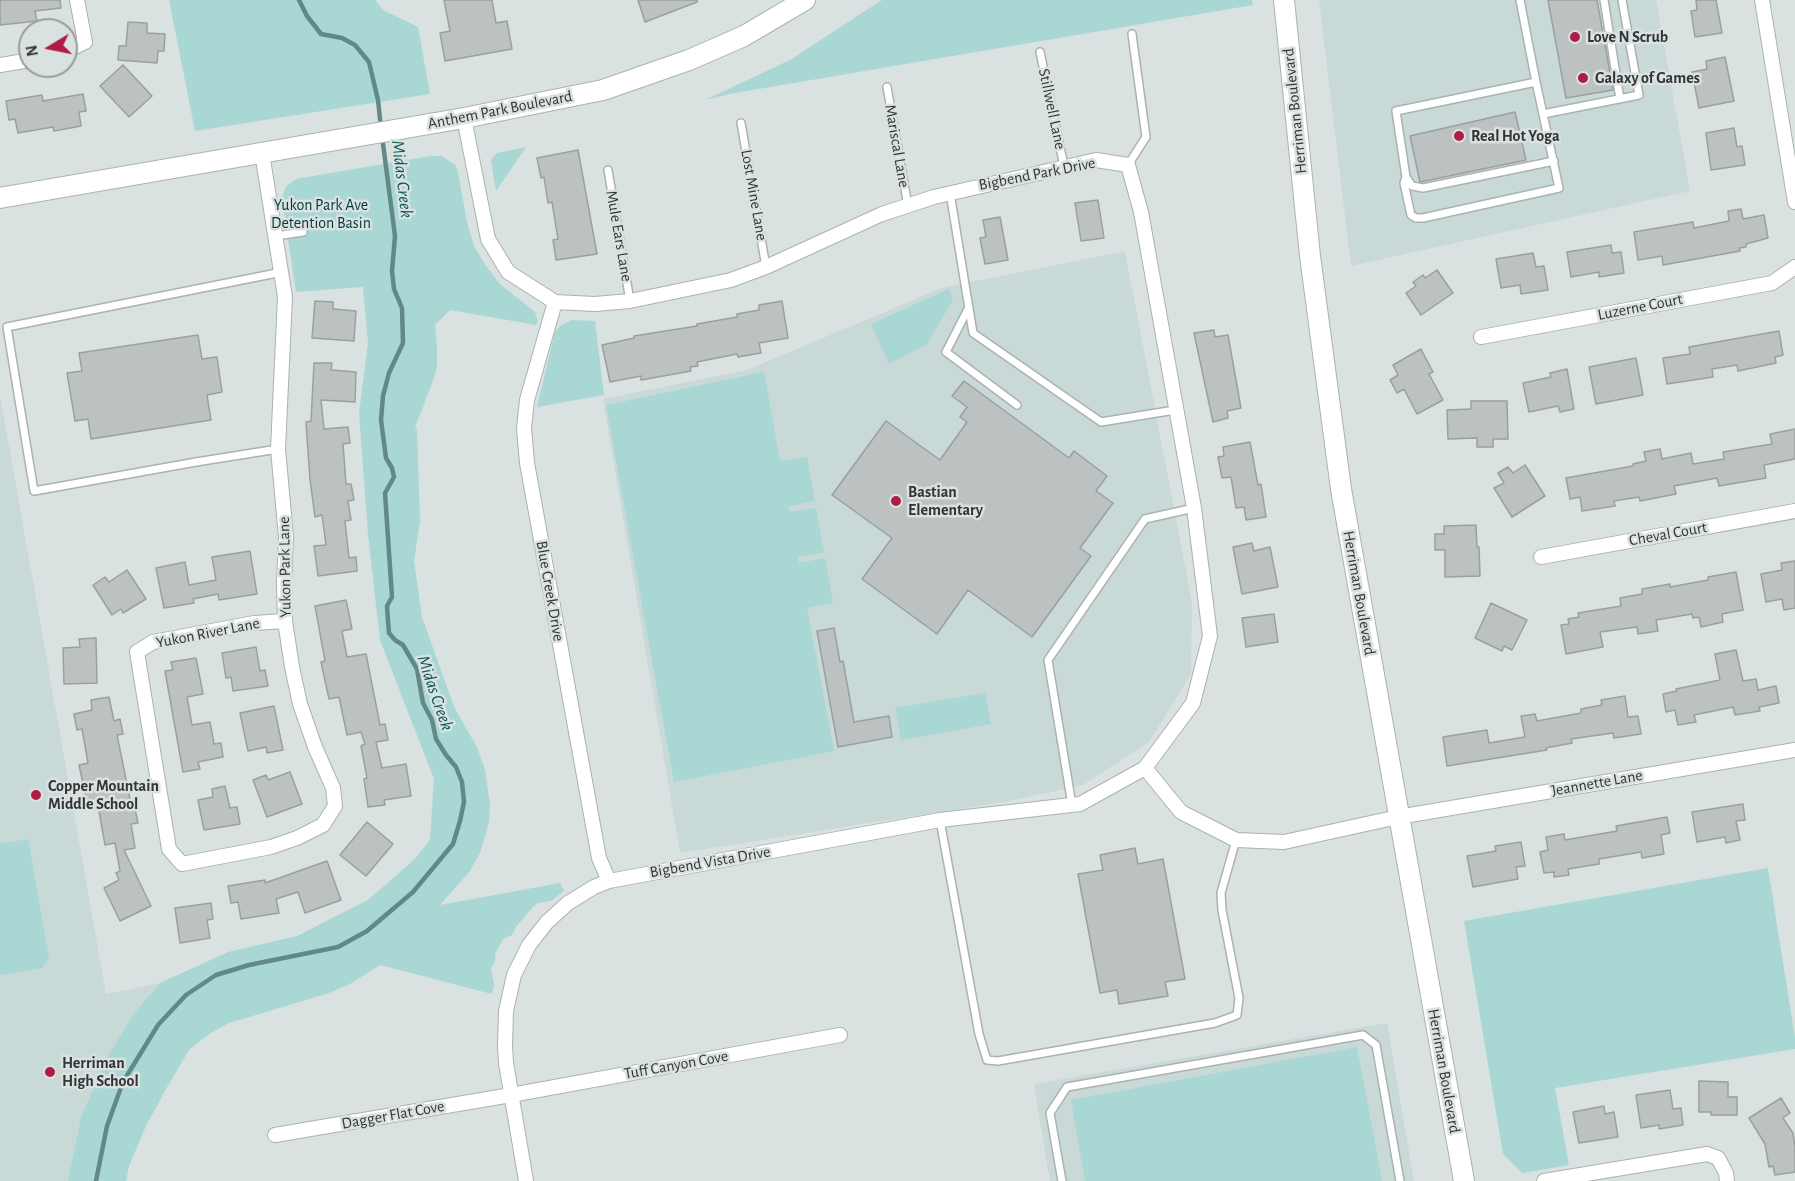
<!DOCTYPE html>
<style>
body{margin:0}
#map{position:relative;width:1795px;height:1181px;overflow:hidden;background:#dae1e1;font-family:"Alegreya Sans",sans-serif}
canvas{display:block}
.north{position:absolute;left:18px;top:18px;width:60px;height:60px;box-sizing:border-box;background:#dae1e1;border:2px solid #979c9c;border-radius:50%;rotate:260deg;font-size:16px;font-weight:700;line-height:24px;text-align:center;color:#323535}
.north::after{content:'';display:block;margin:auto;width:21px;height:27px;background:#af1c44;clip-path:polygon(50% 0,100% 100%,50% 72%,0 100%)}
</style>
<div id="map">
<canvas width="1795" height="1181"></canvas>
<div class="north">N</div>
</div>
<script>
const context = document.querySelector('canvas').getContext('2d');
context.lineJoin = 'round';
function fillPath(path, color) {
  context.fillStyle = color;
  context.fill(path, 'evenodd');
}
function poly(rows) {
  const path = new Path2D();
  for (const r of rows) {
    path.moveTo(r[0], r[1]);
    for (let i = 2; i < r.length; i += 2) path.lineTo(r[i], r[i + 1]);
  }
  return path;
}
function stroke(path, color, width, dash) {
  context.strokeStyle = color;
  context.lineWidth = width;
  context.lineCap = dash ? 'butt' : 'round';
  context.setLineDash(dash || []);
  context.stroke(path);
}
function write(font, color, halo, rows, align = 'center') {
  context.font = font + ' "Alegreya Sans",sans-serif';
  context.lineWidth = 5;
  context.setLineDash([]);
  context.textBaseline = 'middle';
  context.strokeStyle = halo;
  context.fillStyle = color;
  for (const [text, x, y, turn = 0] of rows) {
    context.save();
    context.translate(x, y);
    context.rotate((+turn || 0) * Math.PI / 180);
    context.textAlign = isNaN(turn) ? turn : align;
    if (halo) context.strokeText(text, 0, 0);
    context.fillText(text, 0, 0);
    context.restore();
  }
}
fillPath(poly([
 [1319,0,1656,0,1690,191,1351,266],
 [1125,251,1192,603,1191,674,1149,742,1083,785,1009,801,680,853,603,399,747,370,942,288],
 [0,395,106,994,160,983,134,1013,106,1059,81,1117,68,1181,0,1181],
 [1387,1023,1414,1181,1050,1181,1034,1084]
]), '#c8d9d8');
fillPath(poly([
 [169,0,375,0,383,10,418,27,430,94,195,131],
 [882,0,1252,0,1253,5,729,94,705,100,790,60],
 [526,147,496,191,491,160,497,153],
 [430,156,442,156,455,165,458,172,467,222,474,246,486,266,500,284,535,312,538,321,536,325,450,310,435,325,437,345,437,367,431,386,415,427,417,430,420,521,414,561,422,617,454,707,477,747,485,769,490,805,489,822,480,853,470,871,440,905,560,883,564,891,551,901,538,903,533,907,516,927,512,935,503,939,495,954,495,961,491,969,494,985,492,994,380,965,350,984,329,993,229,1023,209,1034,189,1050,166,1089,146,1126,129,1166,126,1181,68,1181,81,1117,106,1059,134,1013,160,983,228,952,297,936,368,900,415,859,430,840,434,779,380,640,368,535,359,413,368,343,363,287,296,292,282,198,286,187,296,179],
 [949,289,953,300,926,345,889,364,871,324],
 [572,320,595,321,604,395,537,407,555,332,561,325],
 [764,372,780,461,807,457,815,501,789,506,790,512,816,508,824,552,798,557,799,563,825,558,833,603,807,608,834,751,674,782,606,405],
 [985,693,991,724,901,740,895,708],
 [28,839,49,958,42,968,0,975,0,844],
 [1768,868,1795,1038,1795,1049,1555,1088,1569,1165,1522,1173,1503,1154,1464,921],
 [1357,1047,1382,1181,1085,1181,1071,1100]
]), '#a8d7d4');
stroke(poly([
 [299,0,307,16,321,34,342,38,355,45,369,62,378,100,381,128],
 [96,1181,107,1126,123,1082,158,1025,186,995,216,975,249,965,338,947,367,931,413,892,453,844,460,821,464,802,462,782,456,767,446,755,436,739,432,720,423,703,417,669,403,645,395,640,389,633,388,621,387,606,392,597,385,493,394,477,392,468,386,458,381,420,383,396,389,373,403,343,402,308,394,289,392,271,395,236,382,136]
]), '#628987', 4.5);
const building = poly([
 [0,0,60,0,61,8,35,11,37,21,0,25,0,0],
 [444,0,492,0,496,23,507,21,512,49,445,61,440,33,450,31,444,0],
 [638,0,697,0,697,2,645,22,638,0],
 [1548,0,1597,0,1613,90,1566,98,1548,0],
 [1696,0,1716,0,1722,33,1695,37,1691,11,1697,10,1696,0],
 [128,22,147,23,147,33,165,34,164,51,158,51,157,63,118,60,119,46,126,46,128,22],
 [1725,57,1734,101,1699,108,1692,72,1707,69,1706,61,1725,57],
 [123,65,152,96,129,117,100,86,123,65],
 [83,94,86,111,79,112,81,126,54,131,53,127,18,133,15,119,9,120,6,101,42,95,43,101,83,94],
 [1515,112,1526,160,1420,182,1410,136,1515,112],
 [1734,128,1737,147,1742,146,1745,165,1711,170,1706,133,1734,128],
 [578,150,597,254,556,260,553,240,558,239,552,202,548,203,544,177,541,178,537,158,578,150],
 [1098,200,1104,238,1081,241,1075,203,1098,200],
 [1741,209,1743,219,1764,215,1768,238,1746,244,1746,247,1739,248,1740,251,1663,265,1662,256,1638,260,1634,232,1693,222,1694,228,1729,221,1728,211,1741,209],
 [1000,217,1008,260,985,264,980,238,986,237,983,220,1000,217],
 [1611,245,1612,253,1621,252,1624,273,1599,277,1599,272,1571,277,1567,252,1611,245],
 [1533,253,1536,267,1544,266,1548,290,1521,294,1520,285,1501,288,1496,259,1533,253],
 [1437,270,1453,293,1421,315,1406,293,1416,286,1413,282,1423,275,1425,278,1437,270],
 [315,301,333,302,333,309,356,311,354,341,312,338,315,301],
 [782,301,788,338,759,343,761,353,738,357,737,354,697,362,698,366,690,367,691,371,641,380,641,376,610,382,602,345,634,338,634,336,697,326,697,324,737,317,737,314,759,310,759,305,782,301],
 [1214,330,1215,337,1228,335,1241,408,1227,411,1228,418,1213,422,1194,333,1214,330],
 [1779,331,1783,355,1775,357,1776,363,1738,371,1737,365,1712,369,1713,377,1667,384,1663,358,1690,354,1689,347,1779,331],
 [198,335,202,359,217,357,222,392,207,395,211,420,91,439,88,419,75,421,67,373,82,371,79,353,198,335],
 [1421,349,1433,372,1429,374,1443,400,1417,414,1404,389,1397,393,1390,380,1398,375,1393,365,1421,349],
 [1636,358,1643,395,1596,404,1589,367,1636,358],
 [314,363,332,363,331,370,356,372,355,402,321,400,324,429,348,427,350,443,343,444,346,484,351,484,354,500,348,501,351,520,345,521,349,558,356,557,357,571,318,576,314,546,326,545,322,515,315,517,310,480,306,422,311,421,314,363],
 [1567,369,1574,409,1560,412,1558,406,1529,412,1523,383,1551,377,1550,373,1567,369],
 [964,381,1069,458,1074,451,1107,476,1096,491,1113,503,1080,548,1091,556,1032,637,968,590,937,634,862,579,892,538,832,495,886,421,940,460,967,422,960,417,967,407,952,396,964,381],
 [1471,401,1507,401,1508,439,1493,439,1493,447,1477,447,1477,438,1448,439,1447,410,1471,409,1471,401],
 [1795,429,1795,459,1764,465,1766,478,1719,486,1717,478,1674,486,1676,494,1640,501,1639,497,1614,501,1615,506,1582,511,1580,497,1570,499,1566,478,1633,466,1633,464,1646,461,1644,452,1660,449,1662,459,1691,453,1693,464,1724,459,1723,452,1772,444,1770,434,1795,429],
 [1250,442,1258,485,1261,484,1266,517,1246,520,1244,507,1236,508,1231,477,1222,478,1218,457,1224,456,1223,447,1250,442],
 [1525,465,1545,496,1512,517,1494,488,1504,483,1498,473,1508,467,1513,473,1525,465],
 [1476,525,1477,547,1479,547,1480,576,1445,577,1445,550,1435,550,1435,534,1444,534,1444,526,1476,525],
 [1252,543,1254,551,1270,547,1278,587,1242,594,1233,547,1252,543],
 [250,551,257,594,219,600,218,594,193,599,194,603,164,608,156,568,185,562,189,585,216,580,212,557,250,551],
 [1795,561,1795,608,1784,610,1782,599,1766,602,1761,574,1782,570,1781,563,1795,561],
 [127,570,146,599,123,613,121,609,112,615,93,585,105,577,109,582,127,570],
 [1736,572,1743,610,1722,614,1723,622,1701,627,1699,617,1693,618,1692,614,1656,620,1658,631,1638,634,1637,627,1600,632,1603,647,1566,654,1561,625,1569,624,1568,619,1579,617,1578,613,1621,606,1620,598,1642,594,1642,589,1670,584,1670,587,1708,580,1708,577,1736,572],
 [346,600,352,629,342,631,347,657,366,654,380,725,385,724,388,740,376,742,382,768,406,764,411,796,384,800,385,805,368,807,364,779,367,778,361,746,365,744,361,732,347,735,339,697,329,699,321,662,325,661,315,606,346,600],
 [1491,603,1527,620,1512,650,1504,646,1502,651,1475,638,1491,603],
 [1274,614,1278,642,1246,647,1242,618,1274,614],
 [834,628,840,662,843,661,854,722,889,716,892,737,838,747,817,631,834,628],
 [96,638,97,683,64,684,63,648,80,647,79,639,96,638],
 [256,647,260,671,265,670,268,686,233,691,231,677,226,678,222,653,256,647],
 [1736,650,1743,681,1756,679,1758,690,1776,686,1779,703,1759,707,1760,711,1735,715,1733,707,1694,715,1696,722,1678,725,1675,710,1666,712,1663,694,1677,691,1676,689,1720,680,1715,654,1736,650],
 [196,658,203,694,187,697,192,725,210,722,214,744,221,743,223,757,198,762,200,769,183,772,165,671,173,670,171,662,196,658],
 [1625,696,1628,717,1638,716,1641,734,1614,738,1613,733,1571,739,1572,743,1546,748,1547,750,1447,766,1443,737,1487,730,1489,743,1525,737,1521,716,1535,714,1537,721,1581,713,1581,709,1602,705,1601,700,1625,696],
 [109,697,114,721,120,719,123,734,117,735,132,809,135,809,138,823,131,824,135,848,124,850,151,906,120,921,104,888,119,880,116,873,120,871,115,843,105,845,97,800,87,802,79,765,88,763,82,729,77,730,74,714,92,710,91,700,109,697],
 [274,706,283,750,267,753,266,747,248,751,240,713,274,706],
 [290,772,302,804,267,817,253,780,266,775,268,780,290,772],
 [225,786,230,808,237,807,240,824,204,830,198,800,213,797,212,789,225,786],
 [1743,804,1745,820,1736,821,1740,840,1726,843,1725,837,1697,842,1692,812,1743,804],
 [1667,817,1670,833,1661,835,1664,854,1642,858,1641,852,1599,859,1599,864,1568,869,1569,875,1554,877,1554,872,1544,873,1540,852,1548,850,1546,837,1564,834,1565,840,1617,831,1616,826,1667,817],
 [367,822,393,844,366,876,340,855,367,822],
 [1521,842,1525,866,1516,867,1518,879,1473,887,1467,856,1496,851,1495,846,1521,842],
 [1135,848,1138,864,1163,859,1185,979,1165,982,1168,996,1119,1004,1117,990,1100,993,1078,874,1103,870,1100,855,1135,848],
 [327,861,341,900,305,913,298,892,276,899,279,913,241,919,238,902,231,903,228,886,265,880,265,883,327,861],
 [211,903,213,919,207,920,210,938,180,943,175,908,211,903],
 [1699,1081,1728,1082,1728,1097,1737,1097,1737,1115,1711,1115,1711,1112,1699,1112,1699,1081],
 [1670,1090,1673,1109,1681,1108,1683,1125,1659,1129,1659,1125,1641,1128,1636,1095,1670,1090],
 [1781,1098,1790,1113,1783,1118,1793,1133,1795,1147,1795,1172,1775,1175,1773,1166,1769,1167,1765,1144,1749,1118,1781,1098],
 [1604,1106,1605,1114,1614,1112,1618,1137,1579,1143,1573,1112,1604,1106]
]);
fillPath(building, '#bbc2c1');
stroke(building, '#9aa0a0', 1.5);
const service = poly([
 [1520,0,1536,82,1396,111,1406,177,1404,183,1411,215,1416,218,1423,218,1559,188,1536,82],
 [1604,0,1620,99],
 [1040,52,1064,166],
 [887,87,908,206],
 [1543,114,1639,95,1622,0],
 [741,123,766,267],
 [1128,165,1146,137,1132,34],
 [608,170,630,301],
 [1406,177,1412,186,1423,188,1554,161],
 [950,193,973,333,1101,422,1175,410],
 [276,236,303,232],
 [969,307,946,352,1017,405],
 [278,449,196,462,34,491,7,327,282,272],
 [1072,805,1048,660,1145,519,1194,508],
 [940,820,979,1034,987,1060,998,1061,1215,1023,1237,1015,1239,998,1222,910,1221,893,1236,840],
 [1062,1181,1050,1113,1067,1087,1363,1035,1376,1045,1400,1181]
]);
const minor = poly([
 [1762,0,1795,202],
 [66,51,85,42,77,0],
 [0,65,30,60],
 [464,118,488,239,508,272,555,302,595,304,630,301,731,280,766,267,882,214,934,197,1096,160,1128,165,1141,212,1194,508,1210,636,1193,703,1145,768,1080,804,940,820,609,881,594,887,568,903,547,922,529,945,514,975,506,1011,505,1046,506,1063,526,1181],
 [262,153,285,297,278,449,286,537,284,583,285,621,292,667,300,704,315,747,333,788,335,806,323,825,297,838,271,847,182,864,169,849,137,652,153,642,254,623,285,621],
 [555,302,527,400,524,428,527,463,599,858,609,881],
 [1481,337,1772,283,1795,267],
 [1541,557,1795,511],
 [1145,768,1181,812,1236,840,1284,842,1398,817,1795,750],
 [275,1135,511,1095,840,1035],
 [1544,1181,1707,1154,1718,1158,1726,1173,1727,1181]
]);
const secondary = poly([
 [1284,0,1310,256,1341,489,1464,1181],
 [0,198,464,118,603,90,689,60,744,36,805,0]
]);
stroke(service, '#abb2b1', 10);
stroke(minor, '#abb2b1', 16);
stroke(secondary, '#abb2b1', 22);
stroke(service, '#fff', 7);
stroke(minor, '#fff', 14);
stroke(secondary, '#fff', 20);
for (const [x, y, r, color] of [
 [1575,37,6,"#af1c44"],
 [1583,78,6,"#af1c44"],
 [1459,136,6,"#af1c44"],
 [896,501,6,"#af1c44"],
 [36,795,6,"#af1c44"],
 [50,1072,6,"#af1c44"]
]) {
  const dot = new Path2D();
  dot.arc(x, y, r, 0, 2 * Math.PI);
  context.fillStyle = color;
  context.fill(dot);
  stroke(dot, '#dae1e1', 2);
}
write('bold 16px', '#323535', '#dae1e1', [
 ["Love N Scrub",1587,37],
 ["Galaxy of Games",1595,78],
 ["Real Hot Yoga",1471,136],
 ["Bastian",908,492],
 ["Elementary",908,510],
 ["Copper Mountain",48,786],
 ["Middle School",48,804],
 ["Herriman",62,1063],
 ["High School",62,1081]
], 'left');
write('16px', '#323535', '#dae1e1', [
 ["Stillwell Lane",1052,109,78],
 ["Anthem Park Boulevard",500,110,-11],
 ["Herriman Boulevard",1295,111,-96],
 ["Mariscal Lane",897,146,80],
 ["Bigbend Park Drive",1037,174,-11],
 ["Lost Mine Lane",754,195,80],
 ["Mule Ears Lane",619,236,80],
 ["Luzerne Court",1640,307,-11],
 ["Cheval Court",1668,534,-10],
 ["Yukon Park Lane",285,567,-91],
 ["Blue Creek Drive",550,591,80],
 ["Herriman Boulevard",1359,593,80],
 ["Yukon River Lane",208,633,-11],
 ["Jeannette Lane",1597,783,-10],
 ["Bigbend Vista Drive",710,862,-10],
 ["Tuff Canyon Cove",676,1065,-10],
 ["Herriman Boulevard",1444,1071,80],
 ["Dagger Flat Cove",393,1115,-10]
]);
write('16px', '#043a39', '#dae1e1', [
 ["Yukon Park Ave",321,205],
 ["Detention Basin",321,223]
]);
write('italic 18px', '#095957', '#dae1e1', [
 ["Midas Creek",402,179,83],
 ["Midas Creek",435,693,71]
]);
</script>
